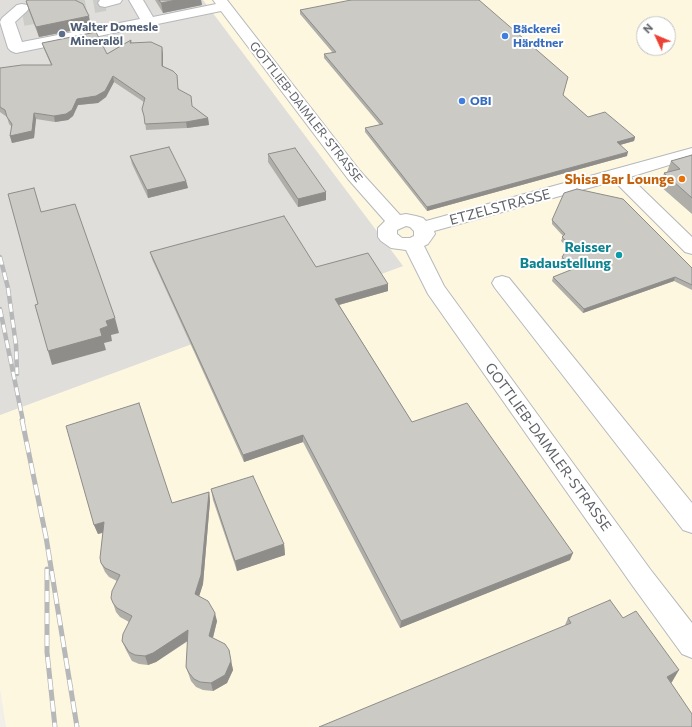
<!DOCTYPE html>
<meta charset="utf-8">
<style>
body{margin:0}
#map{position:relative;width:692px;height:727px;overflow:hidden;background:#f1efe8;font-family:Commissioner,sans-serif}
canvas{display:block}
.north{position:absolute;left:636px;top:16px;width:40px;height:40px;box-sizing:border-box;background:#fff;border:1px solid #bfc1c3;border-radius:50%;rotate:314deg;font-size:11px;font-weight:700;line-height:16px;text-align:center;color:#5f6368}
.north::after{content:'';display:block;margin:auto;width:14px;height:18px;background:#ea4335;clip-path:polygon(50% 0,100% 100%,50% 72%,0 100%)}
</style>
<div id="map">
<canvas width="692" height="727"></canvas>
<div class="north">N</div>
</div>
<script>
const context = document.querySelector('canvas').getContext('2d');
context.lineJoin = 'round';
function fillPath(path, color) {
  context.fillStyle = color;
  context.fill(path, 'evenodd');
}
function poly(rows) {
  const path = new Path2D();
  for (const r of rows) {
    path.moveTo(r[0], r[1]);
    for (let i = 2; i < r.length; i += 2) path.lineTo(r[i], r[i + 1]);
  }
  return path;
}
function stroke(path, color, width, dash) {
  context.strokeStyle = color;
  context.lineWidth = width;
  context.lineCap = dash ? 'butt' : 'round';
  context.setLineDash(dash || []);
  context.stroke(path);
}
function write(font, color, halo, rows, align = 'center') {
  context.font = font + ' Commissioner,sans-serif';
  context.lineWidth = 4;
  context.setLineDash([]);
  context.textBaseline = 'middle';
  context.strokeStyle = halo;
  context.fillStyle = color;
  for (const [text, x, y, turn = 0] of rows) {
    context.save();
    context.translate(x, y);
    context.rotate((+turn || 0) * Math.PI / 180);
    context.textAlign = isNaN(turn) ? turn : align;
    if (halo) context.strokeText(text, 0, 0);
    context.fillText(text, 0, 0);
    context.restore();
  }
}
fillPath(poly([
 [203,0,692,0,692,727,6,727,0,688,0,415,403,266],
 [644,24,668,24,668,48,644,48]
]), '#fef7e0');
fillPath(poly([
 [0,0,203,0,403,266,0,415]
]), '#e0deda');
stroke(poly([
 [23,18,105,3]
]), '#ccccc8', 16, [16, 8]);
const minor = poly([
 [100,0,122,0,120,3,105,7,100,6,98,3,100,0],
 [129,0,143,0,153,17,216,4,213,0,227,0,360,171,400,215,406,214,416,216,423,218,426,221,692,148,692,158,630,177,692,237,692,254,685,252,614,181,434,231,435,234,428,244,424,246,444,286,650,569,692,623,692,658,682,654,632,585,428,294,406,250,391,248,381,241,378,237,378,228,385,221,348,179,221,11,16,53,11,51,8,48,0,22,2,18,17,5,22,4,27,5,29,8,27,11,15,22,22,42,140,19,129,0],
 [406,226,410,227,414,231,414,236,410,238,402,238,397,234,397,230,406,226],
 [502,276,509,278,692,503,692,533,683,530,495,288,492,283,495,278,502,276]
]);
stroke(minor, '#b5b8bc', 2);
fillPath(minor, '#fff');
const railFar1 = poly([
 [0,257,8,288,16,345,17,374],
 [0,309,23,421]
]);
const rail = poly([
 [22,420,46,537,77,727],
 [47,569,47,652,55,727]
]);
stroke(railFar1, '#b6b7b8', 4.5);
stroke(rail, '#b6b7b8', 5);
stroke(railFar1, '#fff', 3, [8]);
stroke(rail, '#fff', 3.5, [11]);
fillPath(poly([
 [155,0,201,0,202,5,163,13],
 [26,1,91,27,39,37,29,11],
 [300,10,568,77,563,95,588,117,635,137,634,141,620,145,627,156,427,211,365,132,365,128,380,125,324,58,324,54,333,53,300,14],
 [131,40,132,43,163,54,163,66,179,89,192,106,208,118,209,125,187,128,146,130,145,119,142,109,144,102,114,82,106,97,98,103,78,105,73,116,68,120,55,122,36,119,34,138,12,143,10,136,12,127,9,124,7,117,0,112,0,68,51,65,44,49,42,43,107,54],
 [268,154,326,200,298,207,268,162],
 [692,155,692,214,660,186,664,173,667,172,671,161],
 [130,156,186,181,188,188,148,198,132,164],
 [552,220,692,268,692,290,674,281,583,313,552,281,553,277,570,271,561,261,562,257,568,248,561,241,563,236,552,224],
 [150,252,316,267,388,291,339,305,412,422,570,560,400,628,303,442,244,462,152,259],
 [211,489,284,544,285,555,237,571,213,500],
 [209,492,210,501,203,584,199,596,217,621,213,638,229,650,233,670,227,683,213,691,203,690,196,687,191,681,186,667,188,641,156,662,148,665,139,664,132,661,126,650,122,641,129,622,120,617,116,612,113,603,117,581,109,577,105,572,101,563,103,533,98,534,94,525,172,503],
 [568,618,623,618,672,682,671,683,565,625]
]), '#afaea9');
fillPath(poly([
 [176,0,201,0,202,5,163,13,161,3],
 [89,16,91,27,39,37,36,27],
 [162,47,163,54,163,72,162,66],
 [113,76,114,82,106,97,98,103,78,105,73,116,68,120,55,122,54,116,77,99],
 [34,113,36,119,34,138,12,143,10,136],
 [208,118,209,125,187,128,186,122],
 [635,137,634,141,616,146,617,142],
 [628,152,627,156,427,211,427,207],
 [186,181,188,188,148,198,147,190],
 [326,192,326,200,298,207,298,199],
 [675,277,674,281,583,313,584,309],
 [388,284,388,291,335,306,335,299],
 [115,318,119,333,111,335,112,341,104,343,106,350,52,365,48,351,100,329,106,321],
 [303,435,303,442,244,462,243,455],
 [209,492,210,501,203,584,197,603,195,594],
 [104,522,107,531,98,534,94,525],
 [284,544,285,555,237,571,235,561],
 [573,553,570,560,400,628,401,621],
 [215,613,217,621,211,645,209,636],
 [188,630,190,639,156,662,148,665,145,656],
 [231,661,233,670,227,683,213,691,211,683],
 [679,670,672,682,660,689,667,677]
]), '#8f8d8a');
const building = poly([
 [28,0,75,0,83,4,89,16,36,27,26,1,28,0],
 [159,0,176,0,161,3,159,0],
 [351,0,479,0,568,77,563,95,588,117,605,112,635,137,617,142,628,152,427,207,365,128,383,124,324,54,336,52,300,10,351,0],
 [96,32,107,54,131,40,130,43,151,42,162,47,162,66,173,71,177,75,178,89,191,96,192,106,208,118,186,122,145,124,144,116,142,109,145,98,113,76,105,91,96,96,77,99,72,110,66,114,54,116,34,113,32,131,10,136,12,124,7,117,5,110,0,107,0,68,22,65,52,65,42,43,96,32],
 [169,147,186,181,147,190,130,156,169,147],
 [295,148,326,192,298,199,268,154,295,148],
 [692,155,692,198,664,173,680,169,671,161,692,155],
 [34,188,41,212,75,204,115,318,106,321,108,326,100,329,102,336,48,351,35,305,38,304,8,194,34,188],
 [577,189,623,199,692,268,692,285,675,277,584,309,553,277,573,269,562,257,570,245,562,237,565,234,552,220,564,193,577,189],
 [284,216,316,267,368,253,388,284,335,299,412,422,467,403,573,553,401,621,303,435,243,455,150,252,284,216],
 [139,403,172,503,209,492,201,575,195,594,208,601,215,613,209,636,225,644,229,650,231,661,225,675,211,683,200,682,194,679,189,673,186,667,188,630,153,653,145,656,135,655,129,652,122,641,123,634,132,616,117,608,113,603,111,598,112,591,120,575,105,568,101,563,100,558,104,522,94,525,66,426,139,403],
 [253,476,284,544,235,561,211,489,253,476],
 [610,600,623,618,636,611,679,670,667,677,692,714,692,727,319,727,571,623,568,618,610,600]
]);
fillPath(building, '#cccac5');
stroke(building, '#8f8d8a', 1);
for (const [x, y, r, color] of [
 [62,34,4,"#5c6f8a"],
 [505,36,4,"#3f7fe0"],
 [462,101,4,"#3f7fe0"],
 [682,179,4,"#e8710a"],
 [619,255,4,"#0f9aa8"]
]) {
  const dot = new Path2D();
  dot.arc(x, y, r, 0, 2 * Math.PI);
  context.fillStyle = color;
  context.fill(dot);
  stroke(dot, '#fff', 1.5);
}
write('bold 12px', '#4e5e75', '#fff', [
 ["Walter Domesle",70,27],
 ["Mineralöl",70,41]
], 'left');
write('bold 12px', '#366cbe', '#fff', [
 ["Bäckerei",513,29],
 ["Härdtner",513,43],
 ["OBI",470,101]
], 'left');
write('12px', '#5f6368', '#fff', [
 ["GOTTLIEB-DAIMLER-STRASSE",306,112,52]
]);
write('bold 14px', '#c56008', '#fff', [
 ["Shisa Bar Lounge",674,179]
], 'right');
write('14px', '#5f6368', '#fff', [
 ["ETZELSTRASSE",500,207,-15],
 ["GOTTLIEB-DAIMLER-STRASSE",548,447,54]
]);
write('bold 14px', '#0d838f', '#fff', [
 ["Reisser",611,247],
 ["Badaustellung",611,263]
], 'right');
</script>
